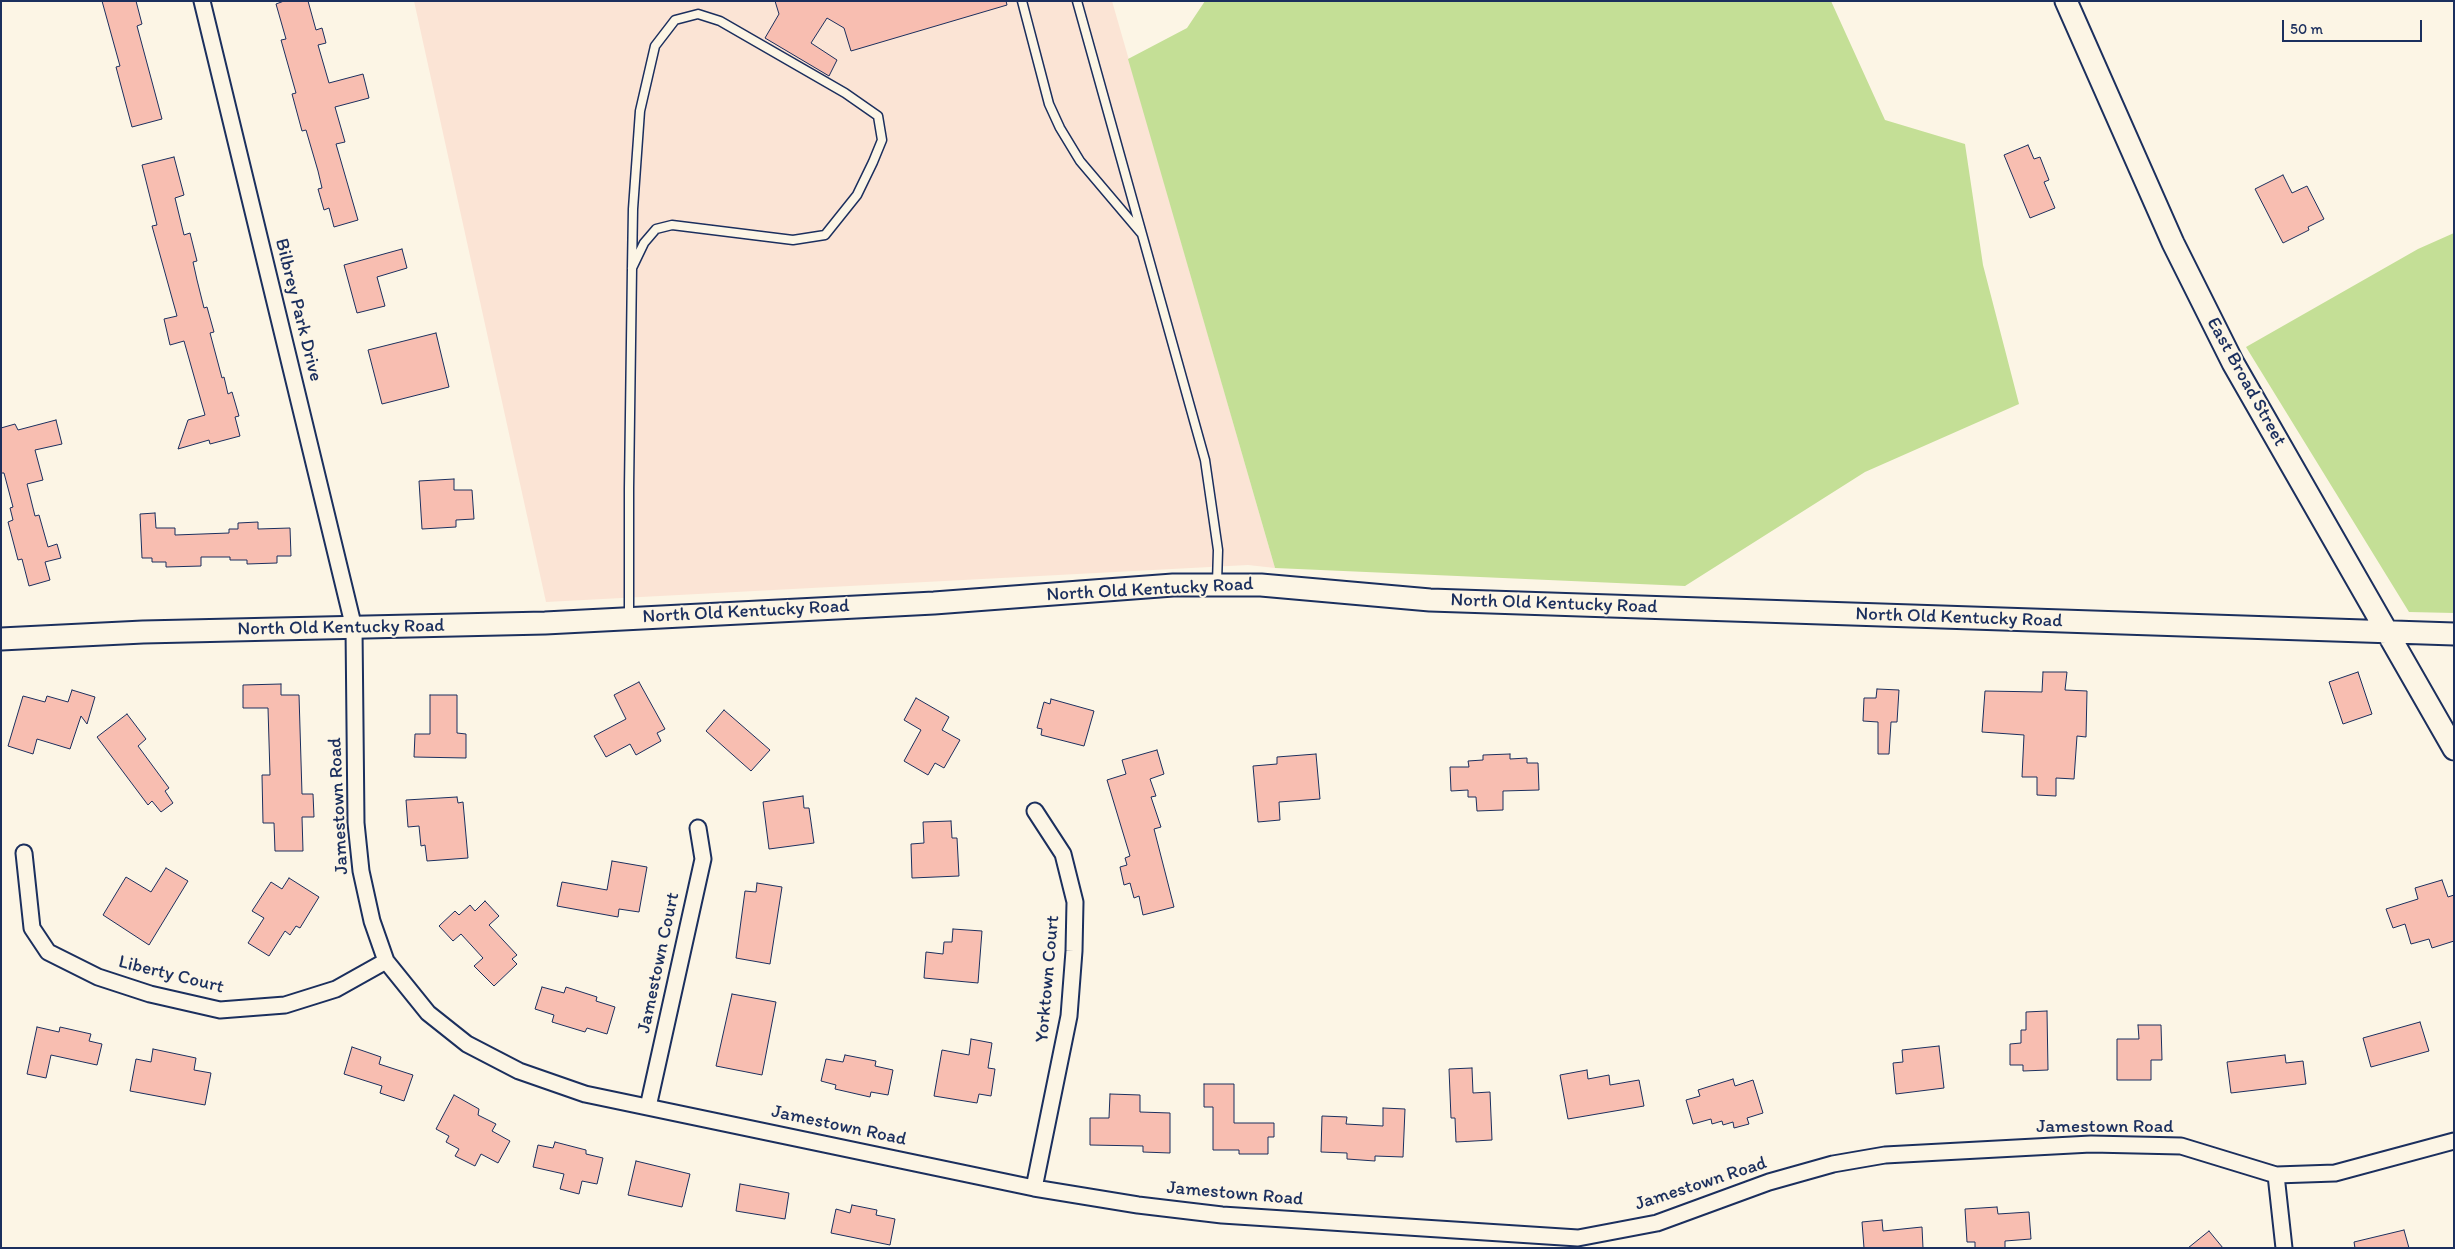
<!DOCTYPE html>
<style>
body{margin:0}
#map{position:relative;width:2455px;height:1249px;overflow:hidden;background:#fcf5e5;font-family:Itim,sans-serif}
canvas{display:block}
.frame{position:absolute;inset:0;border:2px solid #1b2f5e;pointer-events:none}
.scale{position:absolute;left:2282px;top:20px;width:140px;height:22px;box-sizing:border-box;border:2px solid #1b2f5e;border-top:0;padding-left:6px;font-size:15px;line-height:18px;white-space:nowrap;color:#1b2f5e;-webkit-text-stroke:4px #fcf5e5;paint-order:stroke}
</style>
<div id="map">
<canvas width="2455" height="1249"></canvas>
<div class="frame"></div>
<div class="scale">50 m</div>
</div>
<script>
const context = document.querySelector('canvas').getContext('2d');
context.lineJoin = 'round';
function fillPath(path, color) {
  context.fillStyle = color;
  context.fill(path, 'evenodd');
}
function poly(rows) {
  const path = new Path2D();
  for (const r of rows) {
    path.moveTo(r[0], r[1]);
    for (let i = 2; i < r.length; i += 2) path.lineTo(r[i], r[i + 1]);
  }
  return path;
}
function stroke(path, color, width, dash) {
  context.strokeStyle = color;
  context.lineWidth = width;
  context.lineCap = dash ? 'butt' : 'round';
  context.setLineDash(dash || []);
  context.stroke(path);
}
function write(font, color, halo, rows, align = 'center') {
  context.font = font + ' Itim,sans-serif';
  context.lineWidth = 4;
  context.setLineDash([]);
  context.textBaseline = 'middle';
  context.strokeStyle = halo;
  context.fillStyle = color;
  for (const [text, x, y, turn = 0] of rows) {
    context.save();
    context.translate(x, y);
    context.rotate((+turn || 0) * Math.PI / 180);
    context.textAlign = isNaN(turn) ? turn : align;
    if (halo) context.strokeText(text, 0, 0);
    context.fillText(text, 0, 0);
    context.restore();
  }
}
fillPath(poly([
 [414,1,1112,1,1275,568,1248,565,546,602]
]), '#fbe4d5');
fillPath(poly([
 [1205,1,1831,1,1885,120,1965,144,1983,265,2019,404,1865,472,1685,586,1275,568,1128,59,1187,28],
 [2454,233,2454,613,2409,612,2246,347,2418,249]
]), '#c4df96');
const building = poly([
 [102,1,136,1,142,24,137,26,162,119,132,127,116,67,120,66,102,1],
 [284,1,308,1,316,30,322,28,326,43,318,45,329,83,363,74,369,98,335,107,345,142,336,144,358,220,334,227,329,208,324,210,318,189,322,188,318,171,306,130,302,131,292,94,296,93,281,40,286,39,276,4,284,1],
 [775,1,1006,1,1007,5,851,51,844,28,827,18,811,43,837,60,829,76,765,38,779,14,775,1],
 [2028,145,2034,159,2040,157,2049,180,2044,182,2055,208,2030,218,2004,155,2028,145],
 [174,157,184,195,175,198,184,235,190,233,197,261,193,262,197,280,204,308,207,307,214,332,210,333,222,378,224,377,228,394,232,392,239,416,235,417,240,436,210,444,209,440,178,449,188,420,205,415,184,341,170,345,164,319,177,316,152,226,157,225,142,165,174,157],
 [2283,175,2292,193,2307,186,2324,219,2308,227,2309,230,2283,243,2255,189,2283,175],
 [402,249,407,268,377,277,385,306,357,313,344,265,402,249],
 [436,333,449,387,382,404,368,350,436,333],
 [56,420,62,444,35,450,43,480,27,484,35,516,39,515,48,547,57,544,61,558,45,562,50,580,29,586,22,559,18,560,8,522,13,520,10,508,13,507,4,473,1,473,1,428,15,424,18,430,56,420],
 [454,479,454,490,472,490,474,519,456,520,456,527,422,529,419,481,454,479],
 [155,513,156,528,175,528,175,535,229,533,229,529,238,529,238,523,258,522,258,529,290,528,291,556,277,556,277,563,247,564,247,560,230,560,230,557,201,557,201,566,166,567,166,562,152,562,152,558,142,558,140,514,155,513],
 [2043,672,2067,672,2065,690,2087,691,2086,737,2077,736,2074,779,2056,778,2056,796,2037,795,2037,777,2022,777,2024,735,1982,732,1985,691,2042,692,2043,672],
 [2358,672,2372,714,2343,724,2329,682,2358,672],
 [639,682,665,729,657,733,661,741,636,755,630,744,606,757,594,736,626,719,614,695,639,682],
 [281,684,281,695,299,695,302,794,313,794,314,817,302,817,303,851,275,851,274,823,263,823,262,775,270,775,268,708,243,708,243,685,281,684],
 [1877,689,1899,690,1897,722,1891,722,1889,754,1878,754,1878,722,1863,721,1864,698,1876,698,1877,689],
 [72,690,95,697,87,724,81,716,70,749,37,739,33,754,8,746,23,696,45,702,47,696,68,702,72,690],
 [430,695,457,695,457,733,466,734,466,758,414,757,415,734,430,734,430,695],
 [916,698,949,717,942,730,960,740,944,768,935,763,928,775,904,761,921,730,904,720,916,698],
 [1051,699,1094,711,1084,746,1041,735,1042,729,1037,728,1044,702,1050,704,1051,699],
 [724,710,770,750,751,771,706,731,724,710],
 [127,714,146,739,138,746,169,788,165,791,173,803,161,812,152,801,148,805,97,737,127,714],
 [1157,750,1164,774,1150,779,1156,796,1151,797,1161,827,1154,829,1174,907,1143,915,1139,896,1134,898,1130,883,1124,885,1120,867,1127,865,1125,858,1130,856,1107,780,1126,774,1122,760,1157,750],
 [1316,754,1320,799,1279,802,1280,820,1258,822,1253,766,1277,764,1277,757,1316,754],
 [1510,754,1510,759,1527,758,1527,763,1538,763,1539,790,1503,791,1503,810,1477,811,1476,797,1468,797,1468,790,1451,791,1450,767,1469,767,1468,761,1483,760,1483,755,1510,754],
 [803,796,804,808,809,808,814,843,769,849,763,802,803,796],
 [457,797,458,803,463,802,468,858,427,861,425,845,421,846,419,826,408,827,406,800,457,797],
 [951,821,952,838,957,838,959,876,912,878,911,844,924,843,923,822,951,821],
 [612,861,647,867,639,912,619,909,618,917,557,906,562,882,607,890,612,861],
 [166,868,188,881,149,945,103,915,126,877,151,892,166,868],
 [289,878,319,897,300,928,296,926,290,935,285,931,269,956,248,943,264,918,252,911,271,882,282,889,289,878],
 [2442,880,2448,897,2454,895,2454,941,2432,948,2429,939,2411,944,2405,924,2393,928,2386,909,2418,899,2415,888,2442,880],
 [757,883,782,887,770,964,736,958,745,891,756,892,757,883],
 [485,901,499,916,489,925,517,955,512,959,517,964,494,986,474,966,483,958,461,934,453,941,439,926,455,911,459,915,470,905,475,911,485,901],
 [953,929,982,931,978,983,924,978,926,952,943,954,944,942,952,942,953,929],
 [542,987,564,993,566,987,597,997,596,1001,615,1007,607,1034,587,1028,585,1032,552,1022,554,1015,535,1009,542,987],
 [732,994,776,1002,762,1075,716,1066,732,994],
 [2047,1011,2048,1070,2023,1071,2023,1065,2010,1065,2010,1044,2021,1043,2021,1030,2026,1030,2026,1012,2047,1011],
 [2420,1022,2429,1051,2371,1067,2363,1038,2420,1022],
 [2138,1025,2161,1025,2162,1060,2151,1060,2151,1080,2117,1080,2117,1039,2139,1039,2138,1025],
 [37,1027,59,1032,60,1027,91,1034,89,1041,102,1044,97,1065,51,1055,46,1078,27,1074,37,1027],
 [971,1039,992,1043,988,1068,995,1069,991,1096,979,1094,977,1103,934,1096,942,1050,969,1055,971,1039],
 [1939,1046,1944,1088,1896,1094,1893,1063,1903,1062,1902,1050,1939,1046],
 [352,1047,381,1057,379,1064,413,1075,404,1101,380,1093,382,1086,344,1074,352,1047],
 [153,1049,196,1058,194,1070,211,1073,205,1105,130,1091,136,1059,151,1062,153,1049],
 [845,1055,876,1061,875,1066,893,1070,888,1095,871,1092,870,1097,835,1089,836,1085,821,1081,826,1059,843,1062,845,1055],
 [2285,1055,2286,1063,2303,1061,2306,1084,2231,1093,2227,1062,2285,1055],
 [1472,1068,1473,1093,1490,1092,1492,1140,1456,1142,1455,1118,1451,1118,1449,1069,1472,1068],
 [1587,1070,1588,1079,1609,1075,1610,1085,1639,1080,1644,1106,1568,1119,1560,1075,1587,1070],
 [1733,1079,1735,1086,1753,1080,1763,1113,1747,1118,1749,1124,1734,1128,1733,1122,1723,1125,1722,1121,1712,1124,1711,1119,1693,1124,1686,1100,1700,1096,1698,1090,1733,1079],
 [1204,1084,1234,1084,1234,1123,1274,1123,1274,1137,1268,1137,1268,1154,1239,1154,1239,1150,1213,1150,1213,1107,1204,1107,1204,1084],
 [1110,1094,1140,1095,1140,1112,1170,1113,1170,1153,1143,1152,1143,1146,1090,1145,1090,1118,1109,1118,1110,1094],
 [454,1095,479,1109,478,1115,496,1124,492,1131,510,1141,498,1163,481,1154,475,1166,455,1156,459,1149,446,1142,449,1136,436,1129,454,1095],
 [1383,1108,1405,1109,1403,1157,1375,1156,1375,1161,1347,1159,1347,1153,1321,1152,1322,1116,1347,1117,1346,1124,1383,1126,1383,1108],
 [555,1142,586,1150,586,1154,603,1158,597,1184,582,1181,579,1194,560,1189,564,1174,533,1167,538,1145,553,1148,555,1142],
 [636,1161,690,1174,682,1207,628,1195,636,1161],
 [740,1184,789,1193,785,1219,736,1211,740,1184],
 [852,1205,877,1210,876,1215,895,1219,890,1245,831,1233,836,1209,850,1213,852,1205],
 [1997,1207,1998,1214,2029,1212,2031,1239,2005,1241,2005,1248,1975,1248,1975,1242,1967,1242,1965,1209,1997,1207],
 [1882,1220,1883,1231,1922,1227,1923,1248,1864,1248,1862,1222,1882,1220],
 [2404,1230,2409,1248,2355,1248,2354,1242,2404,1230],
 [2209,1231,2223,1248,2188,1248,2209,1231]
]);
fillPath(building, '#f8beb1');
stroke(building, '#1b2f5e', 1);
const lane = poly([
 [1022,1,1049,104,1060,128,1080,161,1141,233],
 [1077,1,1205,460,1218,550,1217,583],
 [629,618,629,488,632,268,633,209,640,111,655,46,675,20,698,14,720,21,845,93,878,116,882,140,873,162,857,195,825,235,793,240,672,225,656,229,644,243,632,268]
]);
const street = poly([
 [202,1,354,628,356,823,361,871,372,921,386,961,428,1013,467,1044,519,1071,585,1094,1034,1188,1138,1205,1222,1215,1578,1238,1657,1223,1769,1182,1833,1164,1885,1155,2091,1144,2181,1146,2276,1175,2335,1173,2454,1141],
 [24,853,32,928,48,952,98,977,150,994,220,1010,285,1005,336,989,386,961],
 [648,1107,703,859,698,828],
 [2276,1175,2284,1248],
 [1034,1188,1069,1016,1074,951,1075,902,1063,854,1035,811]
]);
const secondary = poly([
 [2066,1,2173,243,2233,363,2454,749],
 [1,639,143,632,545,623,934,603,1173,585,1261,585,1430,600,2454,634]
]);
stroke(lane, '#1b2f5e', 11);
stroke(street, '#1b2f5e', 19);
stroke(secondary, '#1b2f5e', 25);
stroke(lane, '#fcf5e5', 8);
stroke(street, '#fcf5e5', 15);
stroke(secondary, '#fcf5e5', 21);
write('19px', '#1b2f5e', '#fcf5e5', [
 ["Bilbrey Park Drive",298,310,76],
 ["East Broad Street",2246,382,61],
 ["North Old Kentucky Road",1150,590,-3],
 ["North Old Kentucky Road",1554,604,2],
 ["North Old Kentucky Road",746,612,-3],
 ["North Old Kentucky Road",1959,618,2],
 ["North Old Kentucky Road",341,628,-1],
 ["Jamestown Road",339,806,-93],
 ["Jamestown Court",659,963,-78],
 ["Liberty Court",171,975,14],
 ["Yorktown Court",1048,979,-85],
 ["Jamestown Road",839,1126,12],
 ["Jamestown Road",2105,1127],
 ["Jamestown Road",1701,1184,-18],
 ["Jamestown Road",1235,1194,5]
]);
</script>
